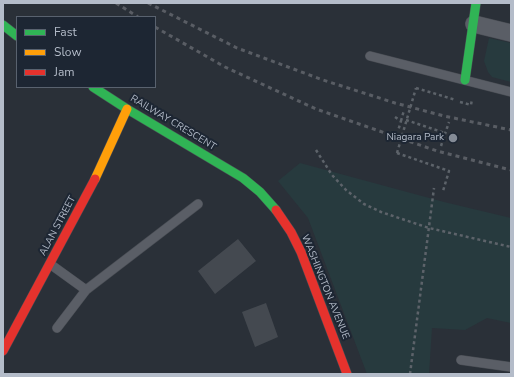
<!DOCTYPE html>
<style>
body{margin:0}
#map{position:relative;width:514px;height:377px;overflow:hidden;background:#2a3038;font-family:"Nunito Sans",sans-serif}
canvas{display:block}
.frame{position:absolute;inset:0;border:4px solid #b4bcc9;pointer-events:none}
.legend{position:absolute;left:16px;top:16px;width:140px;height:72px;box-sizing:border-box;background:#1d2633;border:1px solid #59626f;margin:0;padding:5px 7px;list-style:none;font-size:12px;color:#b4bcc9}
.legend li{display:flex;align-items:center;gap:8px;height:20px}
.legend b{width:20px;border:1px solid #59626f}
</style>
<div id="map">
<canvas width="514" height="377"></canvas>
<div class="frame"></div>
<ul class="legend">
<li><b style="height:5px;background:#30b455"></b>Fast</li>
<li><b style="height:5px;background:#ff9f0a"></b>Slow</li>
<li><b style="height:5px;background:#e5322d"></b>Jam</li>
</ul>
</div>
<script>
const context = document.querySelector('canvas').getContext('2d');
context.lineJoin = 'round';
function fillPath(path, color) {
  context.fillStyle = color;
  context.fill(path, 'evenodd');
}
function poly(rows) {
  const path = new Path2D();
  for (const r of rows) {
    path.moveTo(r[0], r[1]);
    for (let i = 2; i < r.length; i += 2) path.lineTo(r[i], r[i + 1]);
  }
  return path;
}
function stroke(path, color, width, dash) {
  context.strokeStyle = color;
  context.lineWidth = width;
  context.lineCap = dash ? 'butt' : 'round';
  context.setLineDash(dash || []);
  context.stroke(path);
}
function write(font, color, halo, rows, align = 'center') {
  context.font = font + ' "Nunito Sans",sans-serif';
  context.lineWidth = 4;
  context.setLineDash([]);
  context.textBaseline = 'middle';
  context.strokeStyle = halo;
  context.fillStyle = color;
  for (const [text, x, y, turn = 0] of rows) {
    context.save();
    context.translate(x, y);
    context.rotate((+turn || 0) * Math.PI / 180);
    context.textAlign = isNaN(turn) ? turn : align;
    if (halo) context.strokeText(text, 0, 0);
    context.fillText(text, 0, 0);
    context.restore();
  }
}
fillPath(poly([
 [489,38,511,43,511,82,492,77,488,72,484,61],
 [300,163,444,202,511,218,511,323,487,318,465,330,432,328,429,374,367,374,308,218,278,181]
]), '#273a3e');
fillPath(poly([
 [238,239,256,261,215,294,198,271],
 [266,303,278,337,255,347,242,312]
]), '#444950');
const lane = poly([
 [370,56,511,92],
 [50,264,86,290,198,204],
 [57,328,86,290],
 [461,360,511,367]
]);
const street = poly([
 [474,24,511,33]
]);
const fast = poly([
 [3,25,17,36],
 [465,80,476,3],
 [93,87,127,109,243,178,260,192,276,210]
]);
const slow = poly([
 [95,179,127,109]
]);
const jam = poly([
 [276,210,291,232,301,252,347,374],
 [3,351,95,179]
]);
stroke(lane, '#484c53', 10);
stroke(street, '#484c53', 18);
stroke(fast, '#484c53', 10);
stroke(slow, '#484c53', 10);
stroke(jam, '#484c53', 10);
stroke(poly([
 [416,88,456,100],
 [460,102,471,105,472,99],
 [395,117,401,121,398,131],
 [406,120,445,133],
 [401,121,404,110],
 [441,146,449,122],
 [316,150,332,175,346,190,364,204,381,212,429,228,511,247],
 [397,153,449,171,443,191],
 [410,374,434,188]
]), '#5d636a', 2.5, [3, 3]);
stroke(lane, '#5a5e66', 9);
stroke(street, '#5a5e66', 17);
stroke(fast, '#30b455', 9);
stroke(slow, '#ff9f0a', 9);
stroke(jam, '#e5322d', 9);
stroke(poly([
 [116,3,138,17],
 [148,3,237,48,323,80,395,103,444,116,511,130],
 [155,27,225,67,316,109,437,151,511,170]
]), '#595d64', 3, [4, 4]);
stroke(poly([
 [397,153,416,88]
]), '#5d636a', 2.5, [3, 3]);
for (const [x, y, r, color] of [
 [453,138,5,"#848b96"]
]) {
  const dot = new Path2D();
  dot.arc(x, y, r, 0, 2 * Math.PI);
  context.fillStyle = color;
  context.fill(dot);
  stroke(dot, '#1d2633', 1.5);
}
write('10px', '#b4bcc9', '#1d2633', [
 ["RAILWAY CRESCENT",173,123,31],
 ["ALAN STREET",58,226,-62],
 ["WASHINGTON AVENUE",325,287,68]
]);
write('10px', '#b4bcc9', '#1d2633', [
 ["Niagara Park",444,138]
], 'right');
</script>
